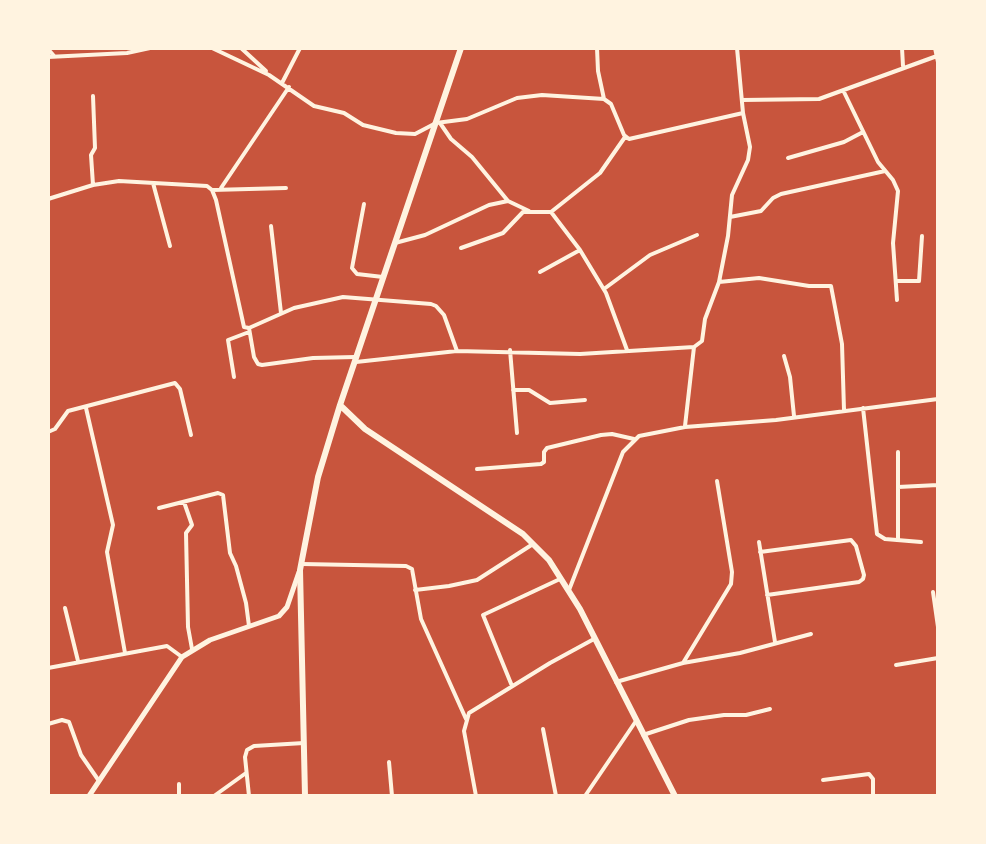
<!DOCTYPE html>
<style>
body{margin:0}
#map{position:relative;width:986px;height:844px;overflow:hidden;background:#c8553d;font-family:Karla,sans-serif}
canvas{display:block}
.frame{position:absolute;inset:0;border:50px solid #fff3e0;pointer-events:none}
</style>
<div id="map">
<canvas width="986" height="844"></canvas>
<div class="frame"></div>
</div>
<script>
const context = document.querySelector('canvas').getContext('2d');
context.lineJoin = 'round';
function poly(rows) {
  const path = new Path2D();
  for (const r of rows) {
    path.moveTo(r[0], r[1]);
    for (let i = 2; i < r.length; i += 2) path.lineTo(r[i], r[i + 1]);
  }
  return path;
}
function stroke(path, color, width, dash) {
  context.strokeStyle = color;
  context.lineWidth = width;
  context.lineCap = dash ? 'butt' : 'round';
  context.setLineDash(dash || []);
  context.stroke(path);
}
stroke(poly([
 [212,48,269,75,314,106,344,113,363,125,396,133,415,134,436,123,467,119,517,98,542,95,604,99,611,104,624,135,629,139,743,113,750,147,748,160,732,195,728,236,719,282,705,319,702,341,694,347],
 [241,48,266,71],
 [597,48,598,71,604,99],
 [737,48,743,113],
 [902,48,903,66],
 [935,48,938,62],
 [48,49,54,56],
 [48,57,127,53,150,48],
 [282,83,300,48],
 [843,90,878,162,893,180,898,191,893,243,897,300],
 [742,100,819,99,937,56],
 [440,123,451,139,472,157,508,201,529,211],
 [625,137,600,173,551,212,580,250,606,293,627,350],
 [788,158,844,142,863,132],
 [153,183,170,246],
 [93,185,91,155,95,148,93,96],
 [221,188,289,87],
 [212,190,286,188],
 [48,199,93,185,119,181,207,186,212,190,216,200,244,327,249,328,294,308,343,297,431,304,436,306,444,315,457,351],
 [364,204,352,268,357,274,383,277],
 [730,217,761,211,773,198,781,194,885,171],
 [271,226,281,313],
 [395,243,425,235,489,205,508,201],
 [461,248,503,233,523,212,551,212],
 [540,272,580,250],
 [896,281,919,281,922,236],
 [719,282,759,278,809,286,831,286,842,344,844,410],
 [604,289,650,255,697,235],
 [249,328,254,357,258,364,262,365,313,358,355,357],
 [510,350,517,433],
 [784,356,790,377,794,416],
 [356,362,457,351,580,354,694,347,685,426],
 [234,377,228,340,249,332],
 [513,390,529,390,550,403,585,400],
 [86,408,113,525,107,552,125,653],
 [863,408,877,534,885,539,921,542],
 [48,432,55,429,68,411,175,383,180,389,191,435],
 [938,444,938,522],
 [898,452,898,540],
 [477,469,541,464,544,462,544,452,547,448,601,435,612,434,634,439],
 [898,487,938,485],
 [184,502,192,525,186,533,188,627,192,649],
 [159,508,218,493,223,495,230,553,236,566,246,603,249,626],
 [759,542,775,642],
 [760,552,851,540,856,546,864,575,863,579,859,582,767,595],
 [302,564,406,566,412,569,421,619,466,719],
 [415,590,449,586,477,580,533,544],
 [569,590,623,452,639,436,685,427,776,420,938,399],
 [933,592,938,627],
 [65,608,78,661],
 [683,663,731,584,732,572,717,481],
 [896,665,938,658],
 [48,668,167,646,182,657],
 [616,682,683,663,740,653,811,634],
 [512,686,483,615,560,579],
 [48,724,62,720,69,722,81,755,99,781],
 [543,729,556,796],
 [643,735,689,720,724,715,746,715,770,709],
 [389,762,392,796],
 [823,780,869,774,873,779,873,796],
 [179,784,179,796],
 [214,796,246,773],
 [249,796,245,757,247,750,254,746,304,743],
 [476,796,464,731,469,713,550,663,594,639],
 [585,796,636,721]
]), '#fff3e0', 4);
stroke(poly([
 [89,796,182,657,210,640,279,616,287,607,299,572]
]), '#fff3e0', 5);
stroke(poly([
 [461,48,340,405,365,429,523,534,549,560,580,609,675,796],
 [305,796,300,570,318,477,340,405]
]), '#fff3e0', 6);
</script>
